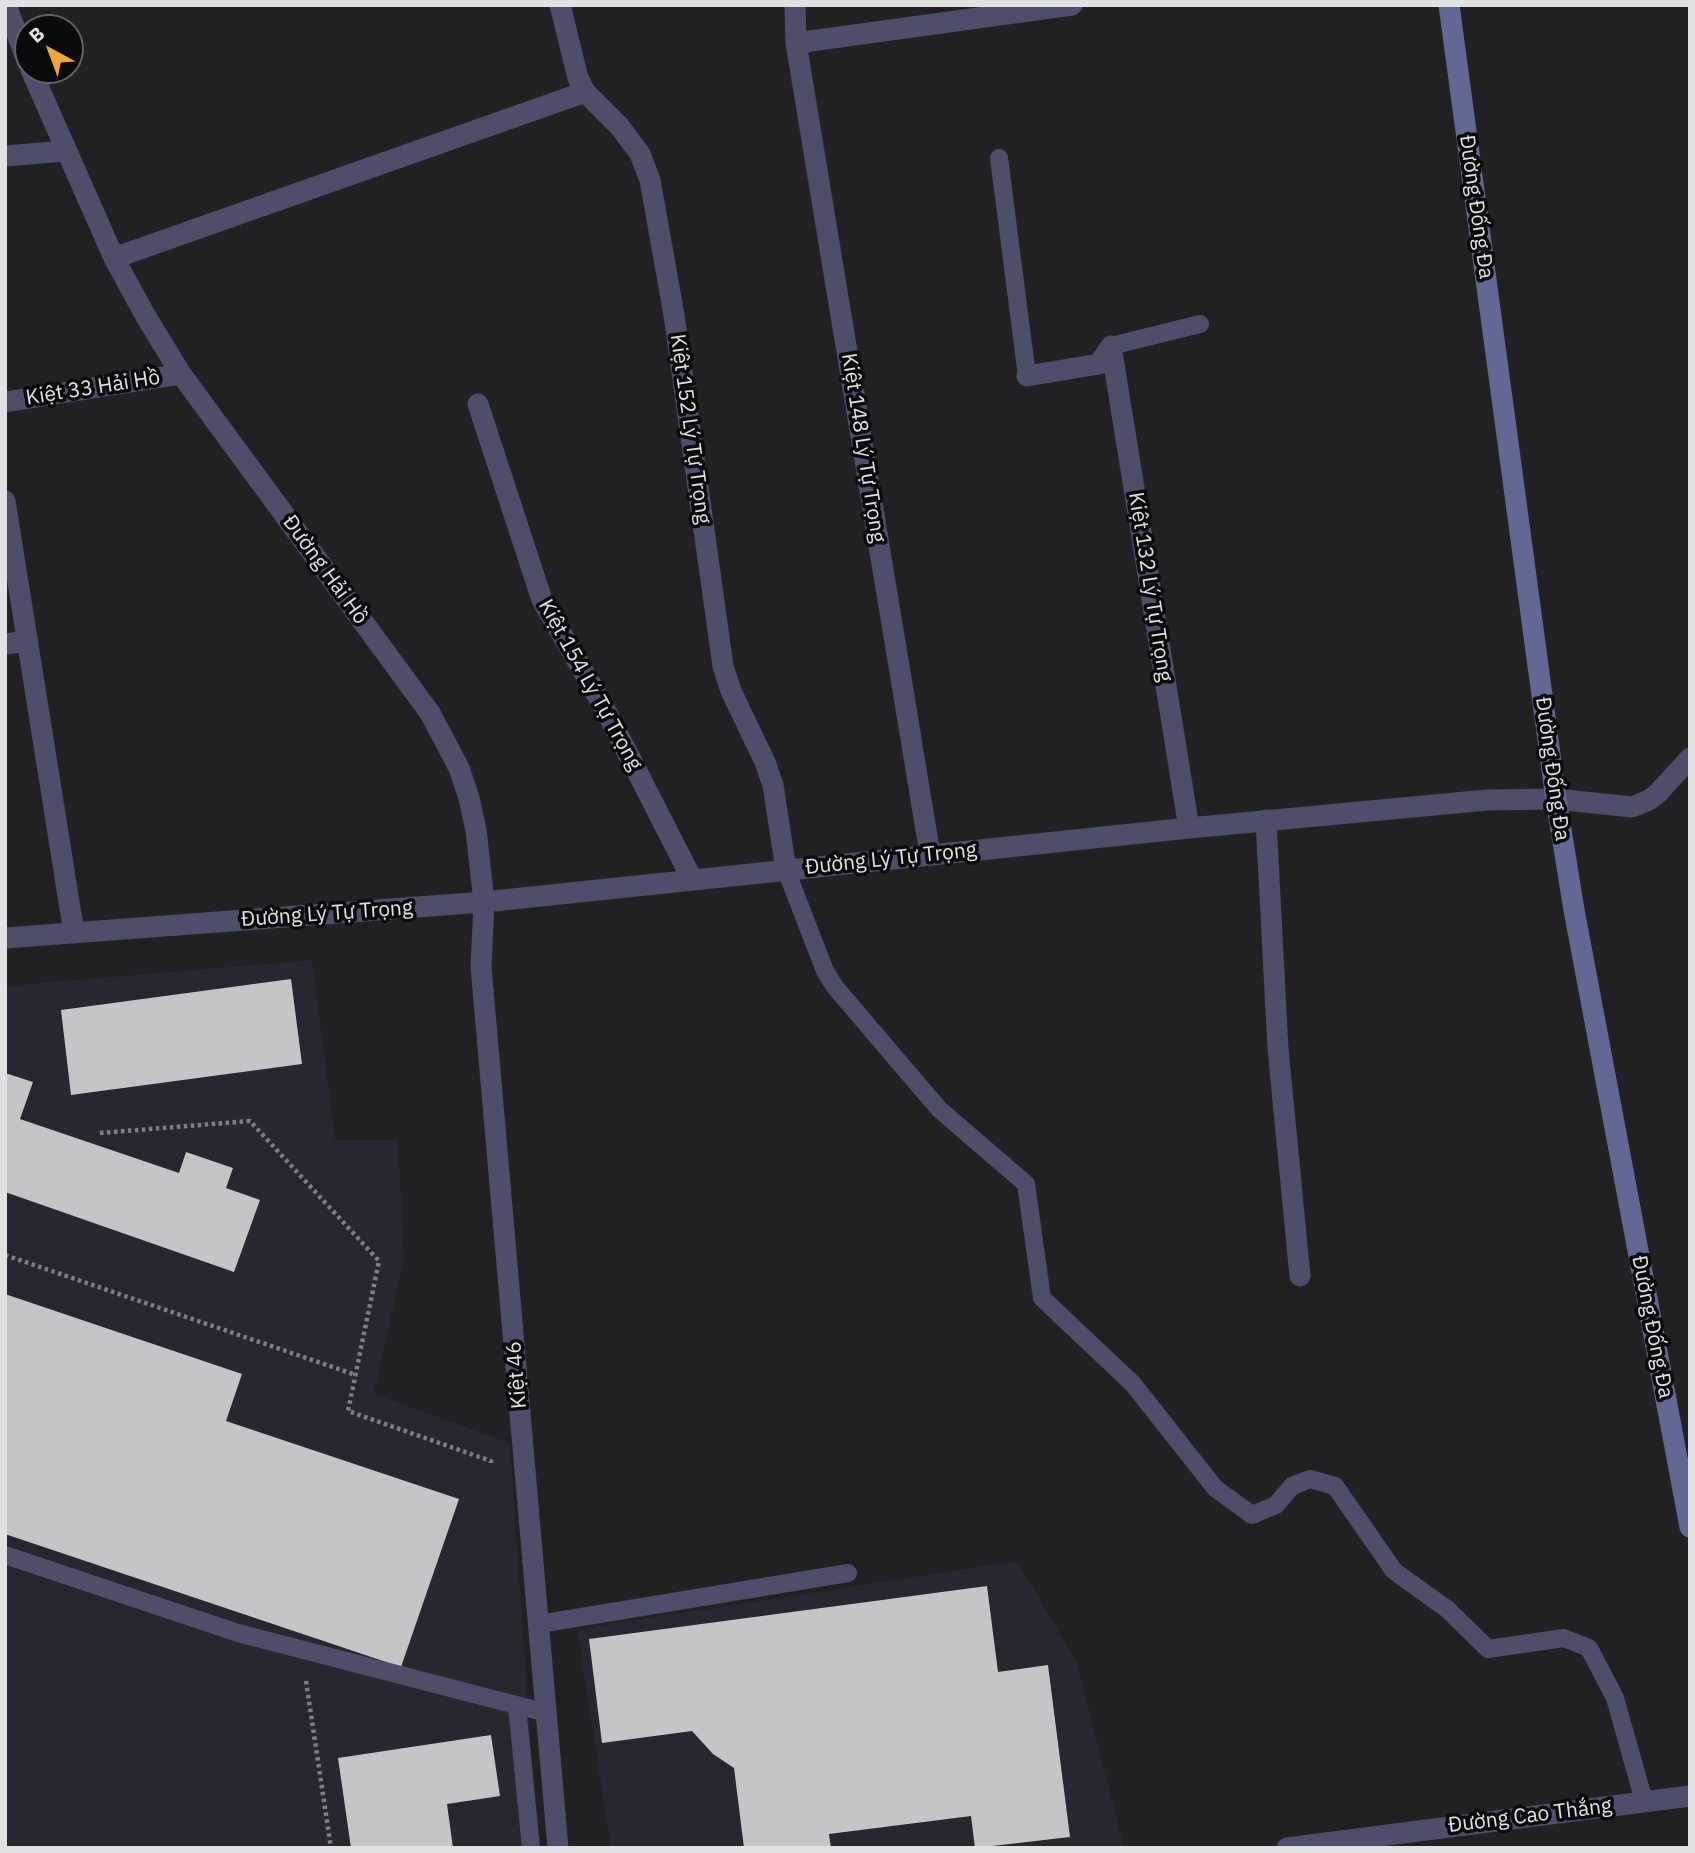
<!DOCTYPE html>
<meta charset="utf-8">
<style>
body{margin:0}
#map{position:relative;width:1695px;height:1853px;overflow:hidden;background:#212123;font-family:"IBM Plex Sans",sans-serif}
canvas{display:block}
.frame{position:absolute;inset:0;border:7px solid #e0e1e2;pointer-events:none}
.north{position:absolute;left:14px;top:14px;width:70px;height:70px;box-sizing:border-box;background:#0a0b0c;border:2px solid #606162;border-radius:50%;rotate:319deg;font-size:19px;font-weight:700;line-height:28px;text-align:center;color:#e0e1e2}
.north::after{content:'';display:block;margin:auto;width:24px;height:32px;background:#f1a540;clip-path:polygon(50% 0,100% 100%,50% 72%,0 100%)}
</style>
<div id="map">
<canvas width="1695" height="1853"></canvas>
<div class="frame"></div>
<div class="north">B</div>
</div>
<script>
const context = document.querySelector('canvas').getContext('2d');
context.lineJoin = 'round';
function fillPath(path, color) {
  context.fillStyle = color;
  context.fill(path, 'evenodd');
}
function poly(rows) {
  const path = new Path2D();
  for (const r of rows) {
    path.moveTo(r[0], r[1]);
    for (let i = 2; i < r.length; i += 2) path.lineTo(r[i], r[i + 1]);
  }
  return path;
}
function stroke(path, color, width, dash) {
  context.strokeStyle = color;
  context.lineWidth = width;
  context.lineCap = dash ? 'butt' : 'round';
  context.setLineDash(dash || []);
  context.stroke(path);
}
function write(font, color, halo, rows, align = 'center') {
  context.font = font + ' "IBM Plex Sans",sans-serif';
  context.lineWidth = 7;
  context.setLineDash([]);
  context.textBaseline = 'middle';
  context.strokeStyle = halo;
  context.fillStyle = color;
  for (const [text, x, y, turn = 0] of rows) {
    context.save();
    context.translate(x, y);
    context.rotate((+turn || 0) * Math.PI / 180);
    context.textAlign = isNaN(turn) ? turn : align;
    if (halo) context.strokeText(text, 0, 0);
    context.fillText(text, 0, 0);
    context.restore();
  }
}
fillPath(poly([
 [312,960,335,1140,398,1140,404,1259,374,1394,510,1443,538,1848,5,1848,5,986],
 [1017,1561,1077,1662,1124,1848,611,1848,577,1629]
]), '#26272f');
fillPath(poly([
 [291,979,302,1064,71,1095,61,1010],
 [5,1073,33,1082,20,1119,179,1173,186,1152,233,1168,226,1188,260,1200,234,1272,5,1192],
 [5,1294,242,1374,226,1421,459,1499,401,1667,5,1534],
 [987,1586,998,1672,1048,1665,1070,1837,975,1848,971,1816,829,1834,831,1848,744,1848,734,1768,713,1754,692,1731,602,1743,589,1639],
 [491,1735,500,1796,447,1804,453,1848,351,1848,338,1758]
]), '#c5c5c8');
stroke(poly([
 [100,1133,250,1121,379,1261,348,1411,491,1461,491,1465],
 [5,1255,356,1375],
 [306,1681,331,1848]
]), '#7f7f81', 4.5, [3.5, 3.5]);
stroke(poly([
 [999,158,1027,376],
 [1111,346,1200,324],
 [786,870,825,971,835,987,939,1109,1026,1184,1042,1298,1133,1384,1215,1488,1252,1515,1276,1505,1292,1486,1310,1479,1335,1486,1394,1571,1447,1609,1488,1649,1564,1638,1589,1648,1615,1698,1644,1801],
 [5,1555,238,1633,547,1713],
 [539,1624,848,1573],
 [517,1706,531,1848]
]), '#4c4e6a', 18);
stroke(poly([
 [6,5,28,63],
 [560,5,578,78,585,92,620,127,640,154,650,180,674,315,723,666,731,691,765,762,773,785,786,870],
 [795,5,796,43,930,854],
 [796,43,1072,5],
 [31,70,114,258,145,315,181,374,430,713,459,768,469,798,476,830,484,902,481,967,558,1848],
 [5,156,65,151],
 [114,258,585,92],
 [1111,346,1189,828],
 [1027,376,1099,364,1111,346],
 [5,402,181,374],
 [478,404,542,600,604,707,692,879],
 [5,501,74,933],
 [5,644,28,641],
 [1266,820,1278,1049,1300,1276],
 [5,938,484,902,1189,828,1487,800,1556,799,1632,807,1649,800,1658,793,1690,758]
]), '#4c4e6a', 21);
stroke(poly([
 [1287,1848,1690,1796]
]), '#4c4e6a', 21);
stroke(poly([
 [1449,5,1556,799,1574,910,1690,1527]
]), '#636793', 21);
write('21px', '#e0e1e2', '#0a0b0c', [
 ["Đường Đống Đa",1476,207,82],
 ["Kiệt 33 Hải Hồ",93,388,-9],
 ["Kiệt 152 Lý Tự Trọng",690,429,82],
 ["Kiệt 148 Lý Tự Trọng",863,448,81],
 ["Đường Hải Hồ",325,570,54],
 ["Kiệt 132 Lý Tự Trọng",1150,587,81],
 ["Kiệt 154 Lý Tự Trọng",590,685,61],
 ["Đường Đống Đa",1552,769,82],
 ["Đường Lý Tự Trọng",891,859,-6],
 ["Đường Lý Tự Trọng",327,914,-4],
 ["Đường Đống Đa",1652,1327,79],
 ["Kiệt 46",517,1375,-95],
 ["Đường Cao Thắng",1530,1816,-7]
]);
</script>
